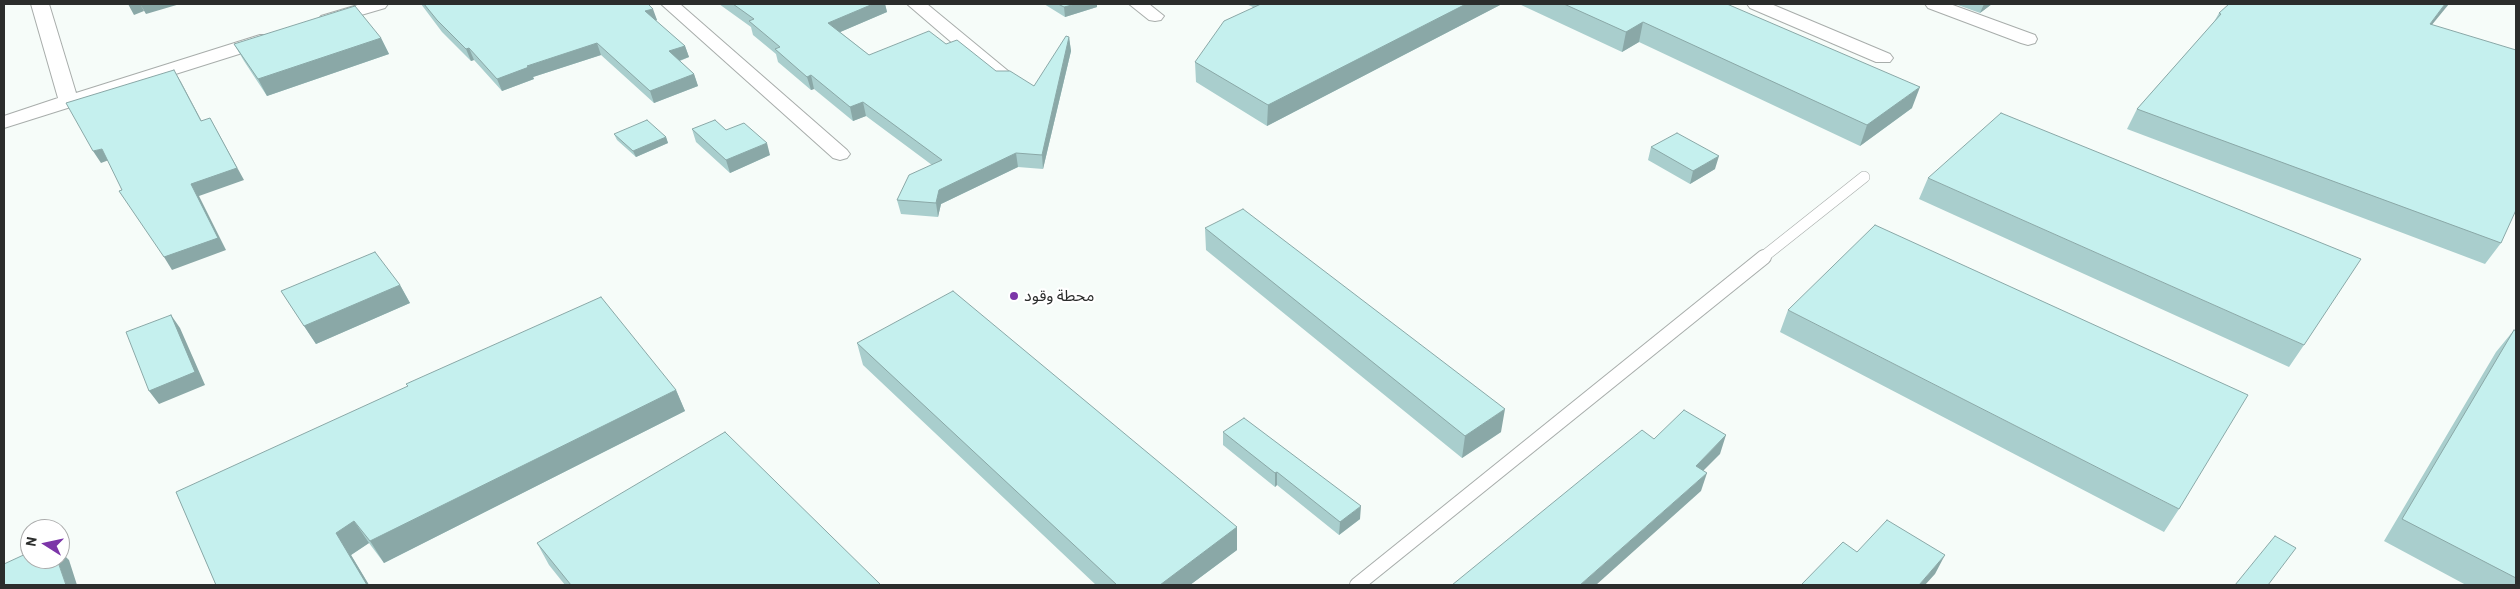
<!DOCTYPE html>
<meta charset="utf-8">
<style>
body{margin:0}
#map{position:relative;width:2520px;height:589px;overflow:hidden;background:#f6fcf9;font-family:Barlow,sans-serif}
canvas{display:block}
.frame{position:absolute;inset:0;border:5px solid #2b2d2c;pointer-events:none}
.north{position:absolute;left:20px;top:519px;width:50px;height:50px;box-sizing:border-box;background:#fff;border:1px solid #aaabab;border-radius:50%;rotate:280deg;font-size:14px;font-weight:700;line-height:20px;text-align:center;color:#2b2d2c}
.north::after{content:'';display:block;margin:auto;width:18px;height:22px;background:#7c35a8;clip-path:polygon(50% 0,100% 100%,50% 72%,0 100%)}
</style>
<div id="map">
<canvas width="2520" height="589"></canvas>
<div class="frame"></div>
<div class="north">N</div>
</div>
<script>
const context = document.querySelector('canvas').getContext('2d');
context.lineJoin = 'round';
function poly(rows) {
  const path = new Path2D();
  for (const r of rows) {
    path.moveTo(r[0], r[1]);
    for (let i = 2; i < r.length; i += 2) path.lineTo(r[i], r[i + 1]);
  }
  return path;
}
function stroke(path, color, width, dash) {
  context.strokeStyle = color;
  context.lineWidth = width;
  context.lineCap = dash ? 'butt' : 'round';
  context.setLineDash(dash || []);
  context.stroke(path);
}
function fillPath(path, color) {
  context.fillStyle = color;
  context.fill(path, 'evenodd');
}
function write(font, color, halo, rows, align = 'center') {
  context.font = font + ' Barlow,"Noto Sans Arabic",sans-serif';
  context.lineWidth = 4.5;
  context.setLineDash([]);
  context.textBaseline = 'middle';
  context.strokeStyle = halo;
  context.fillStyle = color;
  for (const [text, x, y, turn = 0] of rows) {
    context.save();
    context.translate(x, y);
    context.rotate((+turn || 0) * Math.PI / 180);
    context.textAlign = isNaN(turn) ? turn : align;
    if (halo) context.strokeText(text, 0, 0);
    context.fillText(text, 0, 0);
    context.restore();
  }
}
const serviceFar1 = poly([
 [1762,258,1864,177]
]);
const service = poly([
 [1357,585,1764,257]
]);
const minor = poly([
 [31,4,49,4,76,93,260,35,274,35,276,39,274,43,4,128,4,116,58,98,31,4],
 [361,4,388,4,385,8,327,25,321,24,318,20,321,16,361,4],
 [661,4,680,4,847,150,850,154,847,158,840,160,833,158,661,4],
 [907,4,927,4,1013,75,1016,79,1013,83,999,83,907,4],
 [1129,4,1149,4,1164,16,1161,20,1155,21,1149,20,1129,4],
 [1747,4,1771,4,1890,54,1893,58,1890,62,1876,62,1750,8,1747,4],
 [1925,4,1950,4,2035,35,2037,39,2035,43,2028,45,2021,43,1928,8,1925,4]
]);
stroke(serviceFar1, '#a8adab', 12);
stroke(service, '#a8adab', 16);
stroke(minor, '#a8adab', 2);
stroke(serviceFar1, '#fff', 11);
stroke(service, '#fff', 14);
fillPath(minor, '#fff');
fillPath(poly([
 [421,4,648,4,657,20,656,21,685,46,689,57,680,61,694,74,698,86,654,103,601,55,533,77,534,79,502,91,474,60,471,61,442,32],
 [719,4,885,4,887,12,840,32,869,55,946,44,996,71,1034,86,1069,37,1071,51,1043,169,1018,167,941,204,938,217,901,214,897,200,932,165,866,116,853,121,814,89,811,90,778,62,776,54,753,35,751,27],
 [1044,4,1097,4,1097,7,1065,17],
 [1246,4,1502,4,1267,126,1196,82,1195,62,1253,7],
 [1519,4,1727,4,1912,108,1860,146,1639,42,1622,52],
 [1955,4,1992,4,1980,13],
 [2219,13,2432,24,2501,243,2485,264,2127,129,2137,109,2214,22],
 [381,38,389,54,267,96,244,61,234,44],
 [692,129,726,130,770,155,730,173,696,142],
 [614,134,666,137,668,143,636,157,617,140],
 [1651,147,1715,169,1690,184,1648,160],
 [1928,178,2304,345,2289,367,1919,199],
 [1205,228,1501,432,1462,458,1206,250],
 [400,285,410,303,316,344,281,291],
 [1788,310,2179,509,2164,532,1780,332],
 [2514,330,2516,331,2516,585,2466,585,2384,541,2496,352],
 [857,343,1237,527,1237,550,1190,585,1096,585,863,365],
 [676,390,685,411,384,563,369,543,351,555,369,585,216,585,176,492],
 [1223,432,1360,519,1339,535,1277,485,1275,487,1223,445],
 [537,543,881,585,565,585,549,565]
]), '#a9cecd');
fillPath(poly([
 [128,4,140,4,144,11,134,15],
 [140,4,180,4,146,14],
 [873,4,885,4,887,12,831,36,828,23],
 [1076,4,1097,4,1097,7,1065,17,1064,7],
 [1466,4,1502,4,1267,126,1268,105],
 [1984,4,1992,4,1980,13],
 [2445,4,2449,4,2417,43,2430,24],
 [653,9,657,20,649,23,645,11],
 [1643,22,1639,42,1622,52,1626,32],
 [1069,37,1071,51,1043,169,1042,155],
 [381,38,389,54,267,96,258,79],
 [597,43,601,55,533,77,534,79,502,91,497,79,527,66],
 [685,46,689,57,673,63,669,51],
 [469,48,474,60,471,61,466,49],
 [174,70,181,82,208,133,201,121],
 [694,74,698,86,654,103,650,91],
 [811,75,814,89,811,90,807,77],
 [1920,87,1912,108,1860,146,1867,125],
 [863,102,866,116,853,121,850,107],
 [210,118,244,180,199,196,226,250,172,270,164,257,191,184],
 [666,137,668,143,636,157,633,151],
 [767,143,770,155,730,173,726,160],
 [102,149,109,160,101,163,93,151],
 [1016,153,1018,167,941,204,938,217,936,203,939,190],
 [1719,156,1715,169,1690,184,1693,171],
 [400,285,410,303,316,344,304,326],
 [171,315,180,328,205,385,159,404,149,391],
 [676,390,685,411,384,563,370,541],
 [1505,409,1501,432,1462,458,1465,436],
 [1726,435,1720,454,1690,484,1696,466],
 [1277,472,1277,485,1275,487,1275,473],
 [1707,473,1701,491,1596,585,1580,585],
 [1361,506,1360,519,1339,535,1340,522],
 [354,521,369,543,351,555,369,585,367,585,336,533],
 [1237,527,1237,550,1190,585,1160,585],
 [60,551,69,560,77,585,66,585,57,559,60,559],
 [1945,555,1935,574,1925,585,1919,585]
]), '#8aa8a7');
const building = poly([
 [424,4,648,4,653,9,645,11,685,46,669,51,694,74,650,91,597,43,527,66,529,67,497,79,469,48,466,49,437,20,424,4],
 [733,4,873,4,828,23,869,55,929,31,946,44,957,40,996,71,1010,71,1034,86,1066,36,1069,37,1042,155,1016,153,939,190,936,203,897,200,909,175,942,160,863,102,850,107,811,75,807,77,775,49,780,47,749,21,754,19,733,4],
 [1058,4,1076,4,1064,7,1058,4],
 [1261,4,1466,4,1268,105,1195,62,1224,21,1261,4],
 [1564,4,1727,4,1920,87,1867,125,1643,22,1626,32,1564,4],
 [2229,4,2445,4,2430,24,2516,50,2516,210,2501,243,2137,109,2221,14,2219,13,2229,4],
 [355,6,381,38,258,79,234,44,355,6],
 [174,70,201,121,210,118,237,168,191,184,218,238,164,257,119,191,122,190,102,149,93,151,66,103,174,70],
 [2001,113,2361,259,2304,345,1928,178,2001,113],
 [647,120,666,137,633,151,614,134,647,120],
 [715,120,726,130,744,123,767,143,726,160,692,129,715,120],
 [1677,133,1719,156,1693,171,1651,147,1677,133],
 [1243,209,1505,409,1465,436,1205,228,1243,209],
 [1875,225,2248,395,2179,509,1788,310,1875,225],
 [375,252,400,285,304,326,281,291,375,252],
 [953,291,1237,527,1160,585,1117,585,857,343,953,291],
 [601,297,676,390,370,541,354,521,336,533,367,585,216,585,176,492,408,386,406,384,601,297],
 [171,315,195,372,149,391,126,332,171,315],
 [2514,330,2516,331,2516,578,2402,519,2514,330],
 [1684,410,1726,435,1696,466,1707,473,1580,585,1452,585,1642,430,1654,439,1684,410],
 [1244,418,1361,506,1340,522,1277,472,1275,473,1223,432,1244,418],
 [725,432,881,585,571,585,537,543,725,432],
 [1887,520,1945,555,1919,585,1801,585,1843,542,1857,552,1887,520],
 [2275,536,2296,548,2268,585,2235,585,2275,536],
 [30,552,30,559,57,559,66,585,4,585,4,564,30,552]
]);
fillPath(building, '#c5f0ee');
stroke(building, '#8aa8a7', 1);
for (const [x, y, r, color] of [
 [1014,296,5,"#7c35a8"]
]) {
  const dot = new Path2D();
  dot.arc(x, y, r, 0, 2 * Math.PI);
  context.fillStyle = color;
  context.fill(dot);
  stroke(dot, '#fff', 2);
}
write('16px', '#2b2d2c', '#fff', [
 ["محطة وقود",1024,296]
], 'left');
</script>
